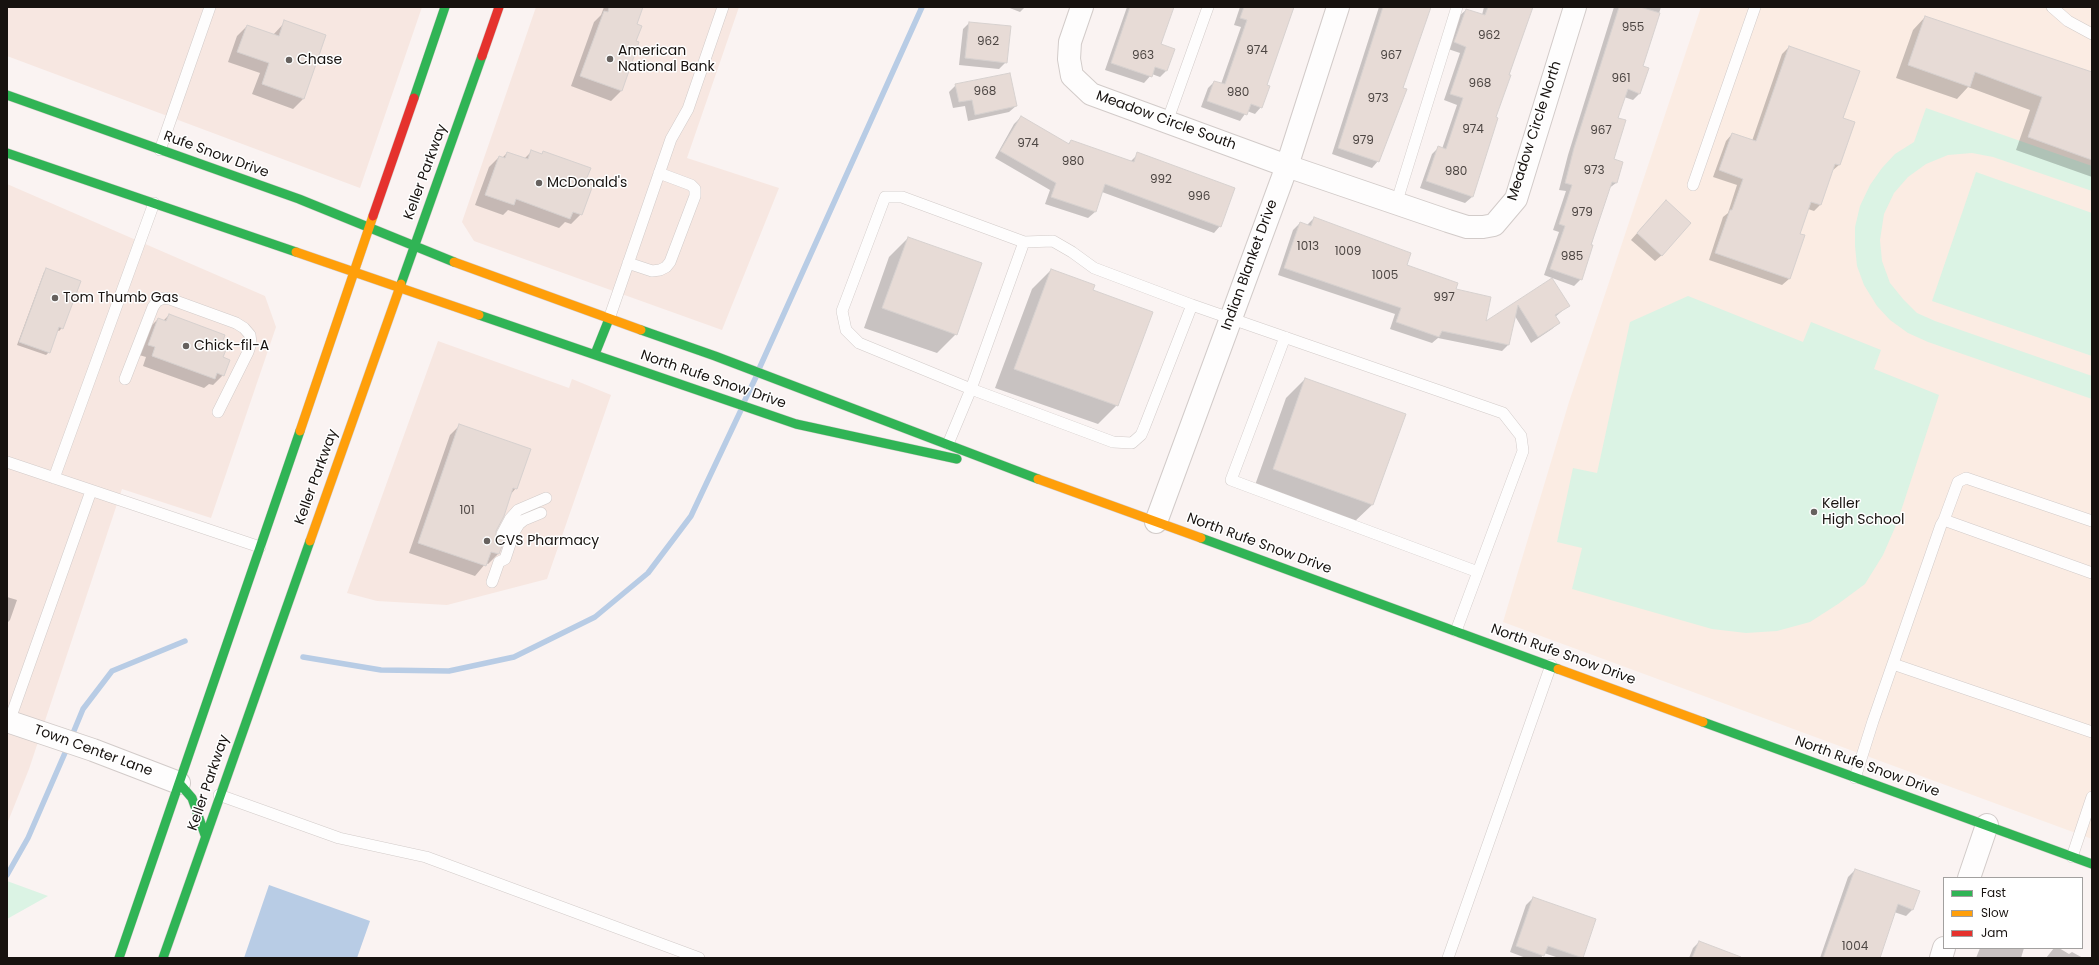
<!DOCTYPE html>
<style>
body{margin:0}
#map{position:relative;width:2099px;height:965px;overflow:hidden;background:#faf3f2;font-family:Poppins,sans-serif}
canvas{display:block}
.frame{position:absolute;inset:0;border:8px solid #17120f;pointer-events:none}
.legend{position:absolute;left:1943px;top:877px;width:140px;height:72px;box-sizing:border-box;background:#fff;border:1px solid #a2a09f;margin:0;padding:5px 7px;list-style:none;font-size:12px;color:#17120f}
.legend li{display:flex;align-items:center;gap:8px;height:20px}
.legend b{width:20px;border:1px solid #a2a09f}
</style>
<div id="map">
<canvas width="2099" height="965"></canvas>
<div class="frame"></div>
<ul class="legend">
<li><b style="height:5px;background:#30b455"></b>Fast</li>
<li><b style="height:5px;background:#ff9f0a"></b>Slow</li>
<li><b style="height:5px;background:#e5322d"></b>Jam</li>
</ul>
</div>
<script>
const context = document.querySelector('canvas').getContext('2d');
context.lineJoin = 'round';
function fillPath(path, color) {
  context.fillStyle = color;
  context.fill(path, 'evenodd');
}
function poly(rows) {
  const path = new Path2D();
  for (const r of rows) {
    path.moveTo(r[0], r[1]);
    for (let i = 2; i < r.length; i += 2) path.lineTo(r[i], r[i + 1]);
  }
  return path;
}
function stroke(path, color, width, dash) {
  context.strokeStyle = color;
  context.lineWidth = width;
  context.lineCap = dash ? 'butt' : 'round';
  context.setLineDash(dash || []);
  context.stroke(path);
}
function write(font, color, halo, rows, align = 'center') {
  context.font = font + ' Poppins,sans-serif';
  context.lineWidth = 3;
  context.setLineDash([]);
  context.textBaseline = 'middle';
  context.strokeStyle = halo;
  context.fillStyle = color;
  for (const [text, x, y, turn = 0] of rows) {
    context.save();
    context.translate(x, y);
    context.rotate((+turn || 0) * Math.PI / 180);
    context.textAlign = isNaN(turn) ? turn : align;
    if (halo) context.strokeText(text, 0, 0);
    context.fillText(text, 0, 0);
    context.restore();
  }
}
fillPath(poly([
 [7,7,422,7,360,188,7,56],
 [536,7,739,7,687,158,779,188,722,330,474,241,462,222],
 [7,184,265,296,276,327,211,518,122,489,29,769,7,824],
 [438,341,569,388,572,379,611,395,547,579,447,605,377,601,347,593]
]), '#f7e7e1');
fillPath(poly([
 [1701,7,2092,7,2092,839,1503,622,1569,402]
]), '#fbece3');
fillPath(poly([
 [1926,108,2092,166,2092,191,1993,157,1972,153,1948,155,1926,164,1908,177,1894,193,1884,214,1880,240,1882,261,1890,283,1903,299,1917,313,1935,321,2092,376,2092,399,1928,342,1908,333,1890,320,1877,306,1864,285,1857,266,1855,246,1855,227,1860,206,1870,185,1882,168,1895,154,1914,142],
 [1976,172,2092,213,2092,356,1932,301],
 [1688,296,1803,342,1811,322,1881,350,1874,369,1939,395,1897,523,1883,555,1865,584,1838,604,1810,622,1777,631,1746,633,1712,629,1572,589,1582,548,1557,542,1573,468,1597,473,1630,322],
 [7,881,48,896,7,919]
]), '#dbf3e4');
fillPath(poly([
 [269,885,370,921,357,958,244,958]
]), '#b8cce5');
fillPath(poly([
 [604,7,642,7,635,24,635,42,638,43,621,91,611,101,571,86,594,22,601,15],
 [1007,7,1025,7,1020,12],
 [1127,7,1173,7,1160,45,1166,71,1160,77,1152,74,1144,83,1105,70],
 [1240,7,1294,7,1266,86,1261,107,1255,114,1247,111,1240,121,1201,107,1208,88,1214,82,1221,84,1241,27,1234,25],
 [1379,7,1430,7,1378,161,1372,168,1332,154],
 [1484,7,1532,7,1495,117,1497,118,1472,197,1465,203,1420,188,1432,154,1439,147,1442,149,1457,105,1444,100,1460,53,1448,49,1459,16,1466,10,1482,15],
 [1614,7,1661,7,1642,67,1640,93,1633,100,1624,97,1617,118,1613,160,1622,162,1616,183,1608,189,1581,279,1574,286,1544,275,1559,232,1553,230,1566,191,1559,190,1568,155],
 [1925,17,2092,74,2092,177,2016,150,2030,110,1968,87,1957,99,1896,78,1913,30],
 [285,22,325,36,303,99,293,109,252,94,260,73,228,62,237,36,247,26,273,35],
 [969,23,1006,62,999,69,959,65,963,29],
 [1789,47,1842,119,1839,165,1832,171,1820,205,1814,211,1808,209,1798,234,1789,279,1782,285,1709,260,1723,217,1728,213,1737,185,1713,177,1726,141,1732,134,1752,141,1782,54],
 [956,85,1016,106,1009,112,968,121,965,106,953,108,949,92],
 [1021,117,1068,144,1071,141,1131,161,1138,154,1220,226,1214,233,1102,192,1095,212,1088,218,1045,204,1050,190,995,158,1014,124],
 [531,152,541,155,543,153,581,214,571,224,565,222,559,228,508,210,503,215,475,205,489,167,499,157,502,158,507,153,524,159],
 [1659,208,1662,255,1655,261,1631,240],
 [1314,218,1455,290,1484,323,1552,280,1568,306,1555,317,1559,323,1552,329,1531,343,1515,316,1508,345,1502,351,1438,338,1432,343,1390,329,1395,314,1278,275,1293,230,1300,223,1307,225],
 [908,238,956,334,937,353,864,328,889,257],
 [47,269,62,328,59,331,57,330,49,352,46,355,17,345,44,272],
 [1051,270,1092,290,1117,405,1098,424,995,388,1032,289],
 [169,315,219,349,222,358,223,375,213,385,209,384,204,388,143,366,146,357,139,355,148,329,158,319,163,321],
 [1305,379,1373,504,1353,523,1254,488,1286,398],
 [460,425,516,488,510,495,495,531,498,554,488,564,486,563,475,576,409,553,450,435],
 [7,597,17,600,10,620,7,623],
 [1855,870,1913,909,1906,916,1894,912,1879,958,1820,958,1848,877],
 [1533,898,1582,957,1581,958,1559,958,1544,953,1541,958,1526,958,1510,952,1526,905],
 [1699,942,1741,958,1689,958,1693,948],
 [1980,948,2024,948,2021,958,1976,958],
 [2054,948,2059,948,2069,954,2072,952,2083,958,2046,958]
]), '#0003');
stroke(poly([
 [759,369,922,7],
 [744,402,756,377],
 [303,657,381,670,449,671,514,657,595,617,648,573,691,516,741,410],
 [71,738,83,709,112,671,185,641],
 [7,875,28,838,68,746]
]), '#b8cce5', 5.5);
const building = poly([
 [609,7,643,7,637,24,642,26,636,41,639,42,622,91,580,76,604,11,608,12,609,7],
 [1130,7,1174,7,1161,44,1175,49,1167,71,1155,67,1152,77,1111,63,1130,7],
 [1244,7,1294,7,1267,85,1270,86,1262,108,1251,104,1247,115,1207,101,1214,81,1225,84,1247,20,1240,18,1244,7],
 [1383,7,1431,7,1403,88,1407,89,1379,162,1338,148,1383,7],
 [1488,7,1533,7,1509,75,1511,75,1496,117,1498,118,1473,197,1426,181,1438,146,1446,149,1463,98,1450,94,1466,47,1454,42,1466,9,1485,15,1488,7],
 [1619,7,1640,7,1660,13,1643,66,1649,68,1640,94,1628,89,1618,118,1626,120,1614,159,1623,162,1617,183,1612,182,1591,245,1593,245,1582,280,1550,269,1565,226,1559,224,1572,185,1565,183,1574,148,1619,7],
 [1925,16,2092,72,2092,160,2028,137,2042,97,1975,72,1970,87,1908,65,1925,16],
 [284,20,326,35,304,99,262,84,269,63,237,52,247,25,279,36,284,20],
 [969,22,1011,26,1007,63,965,58,969,22],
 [1789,46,1860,71,1843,118,1855,122,1840,165,1835,164,1821,205,1811,202,1800,234,1805,235,1790,279,1715,253,1730,210,1732,210,1743,179,1719,170,1732,133,1756,141,1789,46],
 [1010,73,1017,106,975,115,972,100,959,102,955,84,1010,73],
 [1021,116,1069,144,1071,140,1134,162,1137,152,1235,188,1221,227,1105,184,1096,212,1051,197,1056,183,1000,151,1021,116],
 [531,150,542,154,543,151,591,168,585,182,593,185,582,215,573,212,570,219,516,199,514,205,485,195,499,156,505,158,507,152,528,159,531,150],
 [1666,200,1691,223,1662,256,1637,233,1666,200],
 [1314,217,1411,253,1407,265,1458,283,1456,289,1491,297,1486,321,1552,278,1570,306,1555,315,1560,323,1538,337,1518,305,1509,345,1442,331,1439,337,1396,322,1401,308,1284,268,1300,222,1311,226,1314,217],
 [908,237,982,263,957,335,882,308,908,237],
 [46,268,81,281,63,329,59,327,50,353,19,342,46,268],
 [1051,269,1095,285,1093,290,1153,312,1118,406,1014,369,1051,269],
 [169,314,225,335,220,348,226,350,223,357,230,360,224,376,217,373,215,379,152,356,155,347,148,345,158,318,166,321,169,314],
 [1305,378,1406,414,1373,505,1273,469,1305,378],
 [459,424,531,449,517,489,513,488,504,516,496,531,496,538,504,541,499,554,491,552,486,566,418,543,459,424],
 [1855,869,1920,891,1913,910,1898,904,1880,958,1823,958,1855,869],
 [1533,897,1596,919,1583,958,1548,946,1544,956,1516,946,1533,897],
 [1699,941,1741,957,1741,958,1692,958,1699,941]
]);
fillPath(building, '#e7dbd6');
stroke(building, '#d7d1cf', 1);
const lane = poly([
 [2052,7,2068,21,2092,34],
 [1167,122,1208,7],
 [160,150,210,7],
 [1693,185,1755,7],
 [1396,204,1457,7],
 [1024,242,971,389,859,343,846,330,842,311,885,197,902,197,1024,242,1053,241,1072,252,1094,268,1192,305,1503,413,1521,436,1523,451,1456,631],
 [628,263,652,271,660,270,666,267,670,262,695,196,695,189,691,185,659,173],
 [609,319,671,139,688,109,723,7],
 [1285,337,1231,480,1478,572],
 [125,379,153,307,157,301,164,298,170,299,236,323,244,328,250,335,251,343,248,352,218,412],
 [948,444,971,389,1113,442,1132,443,1141,435,1144,428,1192,305],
 [7,462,260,547],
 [54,478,154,203],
 [1944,520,1958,482,1966,478,2092,521],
 [502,534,510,519,518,510,546,498],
 [492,582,499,562,505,559,514,532,519,524,524,520,541,513],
 [1893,664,2092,732],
 [9,722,91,491],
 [1855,778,1873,721,1941,525,1944,520,2092,573],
 [219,795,339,838,426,857,699,958],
 [2072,857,2092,797],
 [1448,958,1551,665]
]);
const street = poly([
 [1082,7,1070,42,1069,59,1072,76,1091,94,1287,166,1448,221,1467,227,1483,227,1494,225,1516,199,1575,7],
 [1156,522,1287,166,1338,7],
 [7,721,93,750,179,783],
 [1969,878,1987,825],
 [1941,958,1944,948]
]);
const fast = poly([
 [7,95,299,199,454,262],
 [414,98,445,7],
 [7,153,296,252],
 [401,284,482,56],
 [479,315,796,424,957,459],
 [641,330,715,356,1038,479],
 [595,354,609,319],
 [1201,538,1558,669],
 [1703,722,2092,864],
 [179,783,192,798,205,835],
 [119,958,300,431],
 [163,958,310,541]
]);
const slow = poly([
 [296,252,479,315],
 [454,262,641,330],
 [300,431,373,216],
 [1038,479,1201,538],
 [310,541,401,284],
 [1558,669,1703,722]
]);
const jam = poly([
 [482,56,499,7],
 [373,216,414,98]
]);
stroke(lane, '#d2cbc9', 12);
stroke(street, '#d2cbc9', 24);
stroke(fast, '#d2cbc9', 10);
stroke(slow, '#d2cbc9', 10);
stroke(jam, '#d2cbc9', 10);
stroke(lane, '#fefdfd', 11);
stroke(street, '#fefdfd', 22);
stroke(fast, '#30b455', 9);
stroke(slow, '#ff9f0a', 9);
stroke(jam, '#e5322d', 9);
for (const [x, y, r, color] of [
 [610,59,4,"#66615e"],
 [289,60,4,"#66615e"],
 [539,183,4,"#66615e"],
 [55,298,4,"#66615e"],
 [186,346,4,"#66615e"],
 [1814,512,4,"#66615e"],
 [487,541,4,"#66615e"]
]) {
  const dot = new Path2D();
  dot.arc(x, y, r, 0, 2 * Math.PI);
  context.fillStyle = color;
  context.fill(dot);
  stroke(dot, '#fff', 1.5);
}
write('12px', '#4d4643', null, [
 ["955",1633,28],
 ["962",1489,36],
 ["962",988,42],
 ["974",1257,51],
 ["963",1143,56],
 ["967",1391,56],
 ["961",1621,79],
 ["968",1480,84],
 ["968",985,92],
 ["980",1238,93],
 ["973",1378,99],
 ["974",1473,130],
 ["967",1601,131],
 ["979",1363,141],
 ["974",1028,144],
 ["980",1073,162],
 ["973",1594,171],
 ["980",1456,172],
 ["992",1161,180],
 ["996",1199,197],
 ["979",1582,213],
 ["1013",1308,247],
 ["1009",1348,252],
 ["985",1572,257],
 ["1005",1385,276],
 ["997",1444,298],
 ["101",467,511],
 ["1004",1855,947]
]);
write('14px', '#17120f', '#fff', [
 ["American",618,51],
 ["National Bank",618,67],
 ["Chase",297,60],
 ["McDonald's",547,183],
 ["Tom Thumb Gas",63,298],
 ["Chick-fil-A",194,346],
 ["Keller",1822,504],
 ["High School",1822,520],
 ["CVS Pharmacy",495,541]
], 'left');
write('14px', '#17120f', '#fff', [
 ["Meadow Circle South",1166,121,20],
 ["Meadow Circle North",1535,131,-72],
 ["Rufe Snow Drive",216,155,20],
 ["Keller Parkway",426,172,-70],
 ["Indian Blanket Drive",1250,265,-70],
 ["North Rufe Snow Drive",713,380,19],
 ["Keller Parkway",317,477,-70],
 ["North Rufe Snow Drive",1259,544,20],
 ["North Rufe Snow Drive",1563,655,20],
 ["Town Center Lane",93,751,20],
 ["North Rufe Snow Drive",1867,767,20],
 ["Keller Parkway",209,783,-71]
]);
</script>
